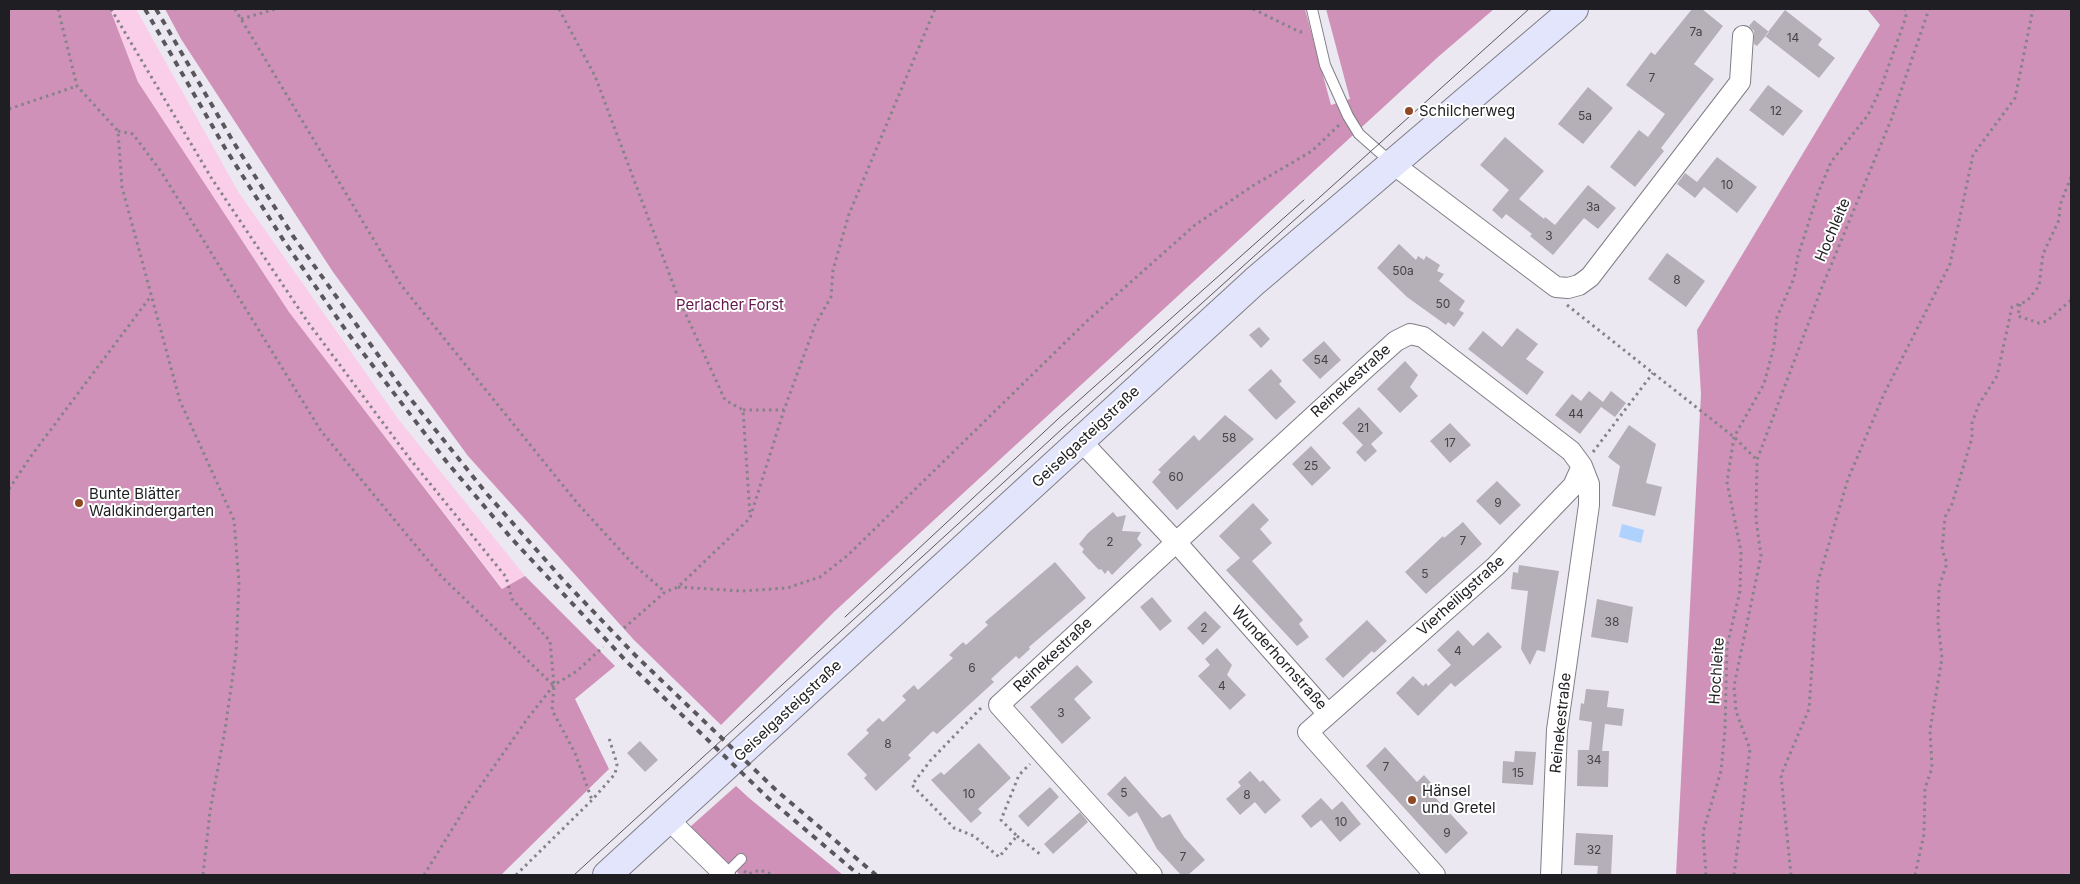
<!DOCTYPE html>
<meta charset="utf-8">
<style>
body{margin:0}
#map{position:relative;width:2080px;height:884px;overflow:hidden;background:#ebe8f1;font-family:Inter,sans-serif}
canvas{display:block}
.frame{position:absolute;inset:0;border:10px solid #1f1e22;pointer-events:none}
</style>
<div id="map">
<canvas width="2080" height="884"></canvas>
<div class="frame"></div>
</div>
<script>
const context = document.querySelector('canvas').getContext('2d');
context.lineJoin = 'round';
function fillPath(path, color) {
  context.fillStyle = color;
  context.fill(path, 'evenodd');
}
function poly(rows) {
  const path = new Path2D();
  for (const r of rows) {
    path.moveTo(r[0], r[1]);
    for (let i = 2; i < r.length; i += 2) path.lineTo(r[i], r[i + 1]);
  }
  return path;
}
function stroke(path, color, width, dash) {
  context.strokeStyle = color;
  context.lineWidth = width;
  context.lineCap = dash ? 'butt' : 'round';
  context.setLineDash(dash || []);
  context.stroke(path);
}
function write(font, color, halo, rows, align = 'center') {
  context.font = font + ' Inter,sans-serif';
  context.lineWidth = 4;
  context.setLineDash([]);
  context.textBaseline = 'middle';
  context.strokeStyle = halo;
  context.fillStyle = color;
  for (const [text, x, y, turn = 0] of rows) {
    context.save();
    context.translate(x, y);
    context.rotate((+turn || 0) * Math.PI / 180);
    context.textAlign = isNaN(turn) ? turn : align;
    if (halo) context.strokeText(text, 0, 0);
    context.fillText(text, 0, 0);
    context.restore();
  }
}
fillPath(poly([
 [110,9,136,9,239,193,399,420,525,576,503,589,289,312,138,82]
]), '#facee9');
fillPath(poly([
 [9,9,110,9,138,82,289,312,502,589,525,576,615,666,575,699,609,769,501,875,9,875],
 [165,9,1305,9,1331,105,1350,99,1326,9,1494,9,1438,57,835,611,721,725,634,640,468,456,333,272,181,39],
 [1867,9,2071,9,2071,875,1676,875,1701,394,1697,330,1880,25],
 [736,786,749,798,843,875,740,875,690,827]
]), '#d091b8');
fillPath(poly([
 [1622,524,1644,530,1641,543,1619,537]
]), '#aed1fe');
fillPath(poly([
 [1692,9,1702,9,1723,26,1694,64,1714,79,1661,148,1664,151,1635,187,1610,167,1639,130,1648,137,1665,114,1626,85,1651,52,1655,55],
 [1785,10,1822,39,1818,45,1835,58,1819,78,1765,36],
 [1754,20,1769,32,1757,46,1754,44,1754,31,1749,26],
 [1768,85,1803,111,1783,136,1749,110],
 [1588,87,1613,108,1583,144,1558,124],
 [1505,137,1544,171,1519,199,1544,219,1545,217,1555,225,1588,185,1616,208,1598,229,1584,218,1553,255,1530,236,1532,234,1506,214,1502,219,1492,210,1509,190,1480,165],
 [1717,157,1757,187,1737,213,1704,187,1695,198,1677,184,1685,173,1697,182],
 [1399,244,1416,260,1418,256,1424,260,1426,256,1440,265,1437,271,1444,274,1439,281,1465,301,1459,310,1464,313,1454,327,1448,322,1446,325,1407,297,1377,268],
 [1667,253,1705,281,1686,307,1648,279],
 [1259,327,1270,339,1261,348,1249,335],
 [1517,328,1538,344,1526,359,1544,372,1527,395,1468,349,1483,331,1502,347],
 [1324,341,1341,360,1320,379,1302,360],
 [1405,361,1418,375,1410,387,1418,396,1400,413,1377,389],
 [1271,369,1282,381,1279,384,1296,402,1276,420,1248,390],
 [1589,391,1603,402,1611,391,1626,403,1615,417,1601,407,1580,434,1555,415,1572,394,1581,401],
 [1359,407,1383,433,1371,444,1377,451,1365,462,1356,452,1363,445,1342,423],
 [1225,415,1254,439,1177,510,1152,482,1161,472,1158,470,1194,435,1199,441],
 [1450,423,1471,445,1450,463,1430,441],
 [1629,425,1656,444,1646,483,1662,487,1655,516,1612,506,1620,466,1608,457],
 [1311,446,1331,468,1312,486,1292,464],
 [1497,481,1521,505,1500,525,1476,501],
 [1253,503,1269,520,1260,529,1272,543,1252,561,1303,620,1299,624,1309,637,1297,646,1226,570,1240,558,1219,536],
 [1113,512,1117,517,1126,515,1122,531,1141,532,1137,539,1142,545,1112,575,1108,570,1105,574,1101,569,1099,570,1082,552,1084,549,1079,544,1088,533],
 [1463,522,1482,544,1426,594,1405,572,1443,536,1444,538],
 [1055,562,1086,598,1029,647,1030,649,1019,659,1016,656,991,679,994,682,937,734,933,731,908,755,911,758,876,791,864,778,867,775,847,754,869,733,866,730,879,718,883,722,906,700,902,696,914,685,918,690,953,658,949,655,963,642,966,645,988,625,985,622],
 [1519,565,1559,571,1545,652,1537,650,1530,665,1521,649,1528,591,1511,589,1513,572,1518,573],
 [1152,597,1172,621,1160,631,1140,607],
 [1597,599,1633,607,1628,643,1591,637],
 [1205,611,1221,627,1203,645,1187,628],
 [1367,620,1387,641,1374,653,1372,651,1343,678,1325,659],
 [1458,630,1473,646,1488,632,1502,647,1455,687,1451,683,1418,716,1396,693,1413,676,1423,686,1426,683,1428,686,1451,665,1437,650],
 [1217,648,1232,665,1227,675,1246,695,1230,710,1198,676,1210,665,1205,659],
 [1077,665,1093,682,1074,699,1091,718,1062,744,1030,707],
 [1586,689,1609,691,1607,707,1624,709,1622,726,1605,724,1602,751,1609,751,1608,787,1577,786,1578,750,1589,750,1592,722,1579,720,1581,703,1584,704],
 [640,741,658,760,645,772,627,753],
 [979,743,1011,778,978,809,982,813,971,823,931,780,941,772,944,775],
 [1385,747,1417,782,1424,775,1439,792,1434,796,1468,833,1446,854,1366,766],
 [1515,751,1536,752,1533,785,1502,783,1503,761,1514,762],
 [1250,771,1260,782,1263,780,1281,800,1265,814,1255,802,1240,815,1226,799,1241,786,1238,782],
 [1125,776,1162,818,1170,814,1184,837,1205,860,1188,875,1181,875,1157,849,1137,812,1129,817,1107,794],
 [1050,787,1059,797,1028,827,1018,816],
 [1321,798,1332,810,1342,801,1361,824,1340,842,1321,820,1311,828,1301,816],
 [1080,812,1088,822,1053,854,1044,844],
 [1576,833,1613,835,1611,875,1597,875,1598,866,1574,865]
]), '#b5afb7');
const lane = poly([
 [1312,9,1325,65,1348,116,1359,134,1392,163],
 [725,875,741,859]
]);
const street = poly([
 [1393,164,1556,287,1568,288,1579,285,1590,277,1740,82,1743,36],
 [1081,441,1176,542,1328,714],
 [669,820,725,875],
 [1152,875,999,705,1367,367,1396,341,1410,334,1423,337,1571,451,1582,466,1589,484,1589,505,1557,730,1551,875],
 [1435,875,1308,732,1496,566,1573,486,1582,466]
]);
const secondary = poly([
 [607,875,1255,281,1574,9]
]);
stroke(lane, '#807e86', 12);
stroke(street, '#807e86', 22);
stroke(secondary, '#807e86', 30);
stroke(poly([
 [58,9,77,86,118,131,122,187,180,401,234,520,239,583,236,653,225,730,210,811,203,875],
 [111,9,212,179,307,321,410,459,506,577,512,599,550,641,554,685,552,710,575,753,592,800],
 [235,9,401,285,578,504,632,563,665,592],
 [559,9,595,76,678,297,725,400,743,410,750,515],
 [1253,9,1300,32,1304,31],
 [241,19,276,9],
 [9,109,77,86],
 [118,131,133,134,162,173,321,431,441,576,553,685],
 [2020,304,2018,316,2039,323,2047,321,2071,300],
 [1567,305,1734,437,1757,460],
 [743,410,784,410],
 [1593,452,1653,373],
 [9,489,31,456,151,296],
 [678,587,742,591,787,588,820,577,847,556,1087,321,1195,225,1254,185,1312,151,1339,125],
 [624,628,665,592,678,587,750,518,784,410,815,325,831,297,833,270,849,214,935,9],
 [981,708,930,761,912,785,954,828,974,836,999,857,1017,836,1001,820,1019,775,1030,764],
 [1017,836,1041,855],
 [744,871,748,874,760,870,774,875],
 [424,875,467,805,528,718,554,685,577,671,603,647],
 [516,875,592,800,615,774,617,764,609,738],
 [1706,875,1703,832,1721,771,1725,730,1727,646,1740,591,1741,551,1727,482,1734,437,1764,384,1774,346,1777,317,1794,278,1798,256,1818,193,1831,162,1868,115,1880,90,1906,17,1905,9],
 [1734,875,1750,749,1736,711,1734,686,1761,556,1756,519,1757,460,1822,287,1891,120,1929,9],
 [1791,875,1781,775,1809,709,1818,581,1848,479,1884,394,1950,264,1973,155,2015,98,2033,9],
 [1915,875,1924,834,1925,788,1932,768,1930,730,1942,658,1938,623,1939,587,1947,563,1942,550,1945,517,1952,504,1972,438,1972,423,1979,404,1997,376,2012,307,2027,301,2039,286,2043,254,2059,220,2060,205,2071,177]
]), '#858389', 3, [2.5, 4]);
stroke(lane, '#fff', 10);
stroke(street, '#fff', 20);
stroke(secondary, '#e2e5fb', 28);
stroke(poly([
 [845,617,1058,419,1304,200],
 [574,875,1062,429,1529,9]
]), '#59575c', 1);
stroke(poly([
 [145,9,225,148,284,241,347,332,446,461,512,539,627,662,768,798,859,875],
 [156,9,234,143,293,236,401,387,487,494,565,582,635,655,777,791,876,875]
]), '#59575c', 4, [6, 6]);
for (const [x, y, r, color] of [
 [1409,111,5,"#904923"],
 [79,503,5,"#904923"],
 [1412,800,5,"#904923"]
]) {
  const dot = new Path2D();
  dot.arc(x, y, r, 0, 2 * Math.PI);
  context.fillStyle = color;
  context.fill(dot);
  stroke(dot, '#fff', 2);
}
write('12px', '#444247', null, [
 ["7a",1696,32],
 ["14",1793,38],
 ["7",1652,78],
 ["12",1776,111],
 ["5a",1585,116],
 ["10",1727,185],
 ["3a",1593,207],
 ["3",1549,236],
 ["50a",1403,271],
 ["8",1677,280],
 ["50",1443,304],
 ["54",1321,360],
 ["44",1576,414],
 ["21",1363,428],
 ["58",1229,438],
 ["17",1450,443],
 ["25",1311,466],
 ["60",1176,477],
 ["9",1498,503],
 ["7",1463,541],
 ["2",1110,542],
 ["5",1425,574],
 ["38",1612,622],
 ["2",1204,628],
 ["4",1458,651],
 ["6",972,668],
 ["4",1222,686],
 ["3",1061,713],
 ["8",888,744],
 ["34",1594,760],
 ["7",1386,767],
 ["15",1518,773],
 ["5",1124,793],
 ["10",969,794],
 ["8",1247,795],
 ["10",1341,822],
 ["9",1447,833],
 ["32",1594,850],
 ["7",1183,857]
]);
write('15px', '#1f1e22', '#fff', [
 ["Schilcherweg",1419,111],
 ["Bunte Blätter",89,494],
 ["Waldkindergarten",89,511],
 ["Hänsel",1422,791],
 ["und Gretel",1422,808]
], 'left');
write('15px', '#1f1e22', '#fff', [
 ["Hochleite",1833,230,-67],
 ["Reinekestraße",1351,381,-42],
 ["Geiselgasteigstraße",1086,437,-43],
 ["Vierheiligstraße",1461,596,-42],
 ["Reinekestraße",1053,655,-43],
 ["Wunderhornstraße",1279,658,48],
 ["Hochleite",1717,671,-86],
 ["Geiselgasteigstraße",788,711,-43],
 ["Reinekestraße",1561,723,-84]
]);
write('15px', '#62184c', '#fff', [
 ["Perlacher Forst",730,305]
]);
</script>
